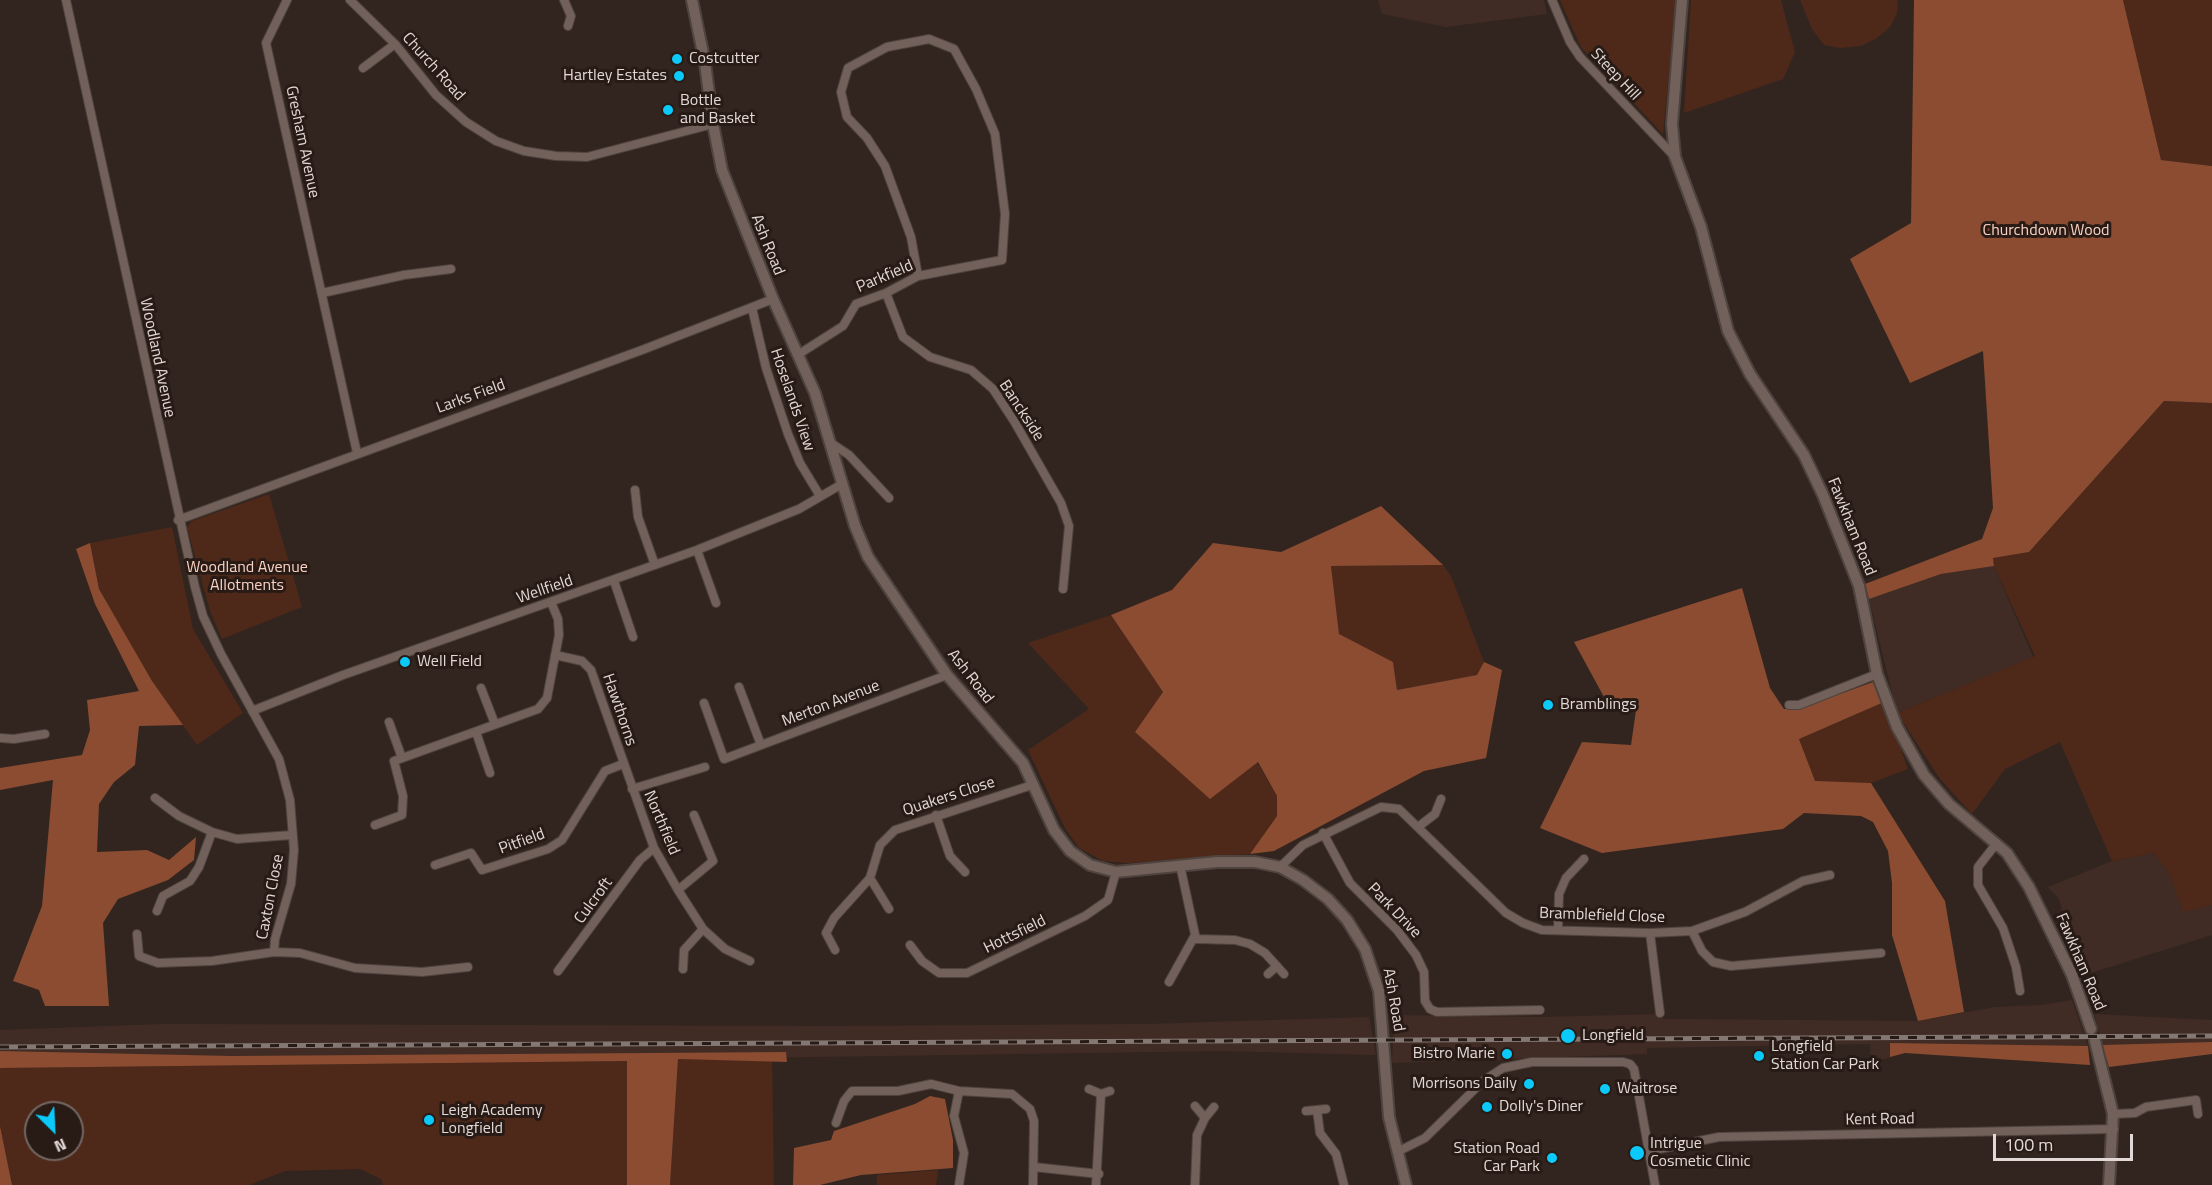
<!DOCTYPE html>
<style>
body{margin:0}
#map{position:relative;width:2212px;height:1185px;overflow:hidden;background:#32251f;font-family:"Titillium Web",sans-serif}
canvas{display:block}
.north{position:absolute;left:24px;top:1101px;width:60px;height:60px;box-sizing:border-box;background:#281b16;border:2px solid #726762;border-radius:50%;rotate:156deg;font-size:16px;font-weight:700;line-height:24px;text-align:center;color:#e2d8d5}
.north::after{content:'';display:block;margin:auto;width:21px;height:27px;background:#0bcafa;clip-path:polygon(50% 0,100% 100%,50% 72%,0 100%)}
.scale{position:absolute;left:1993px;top:1134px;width:140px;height:27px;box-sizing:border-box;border:3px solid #e2d8d5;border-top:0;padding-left:8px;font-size:18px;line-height:21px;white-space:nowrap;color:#e2d8d5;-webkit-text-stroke:4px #281b16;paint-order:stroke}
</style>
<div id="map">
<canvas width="2212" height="1185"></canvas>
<div class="north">N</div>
<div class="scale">100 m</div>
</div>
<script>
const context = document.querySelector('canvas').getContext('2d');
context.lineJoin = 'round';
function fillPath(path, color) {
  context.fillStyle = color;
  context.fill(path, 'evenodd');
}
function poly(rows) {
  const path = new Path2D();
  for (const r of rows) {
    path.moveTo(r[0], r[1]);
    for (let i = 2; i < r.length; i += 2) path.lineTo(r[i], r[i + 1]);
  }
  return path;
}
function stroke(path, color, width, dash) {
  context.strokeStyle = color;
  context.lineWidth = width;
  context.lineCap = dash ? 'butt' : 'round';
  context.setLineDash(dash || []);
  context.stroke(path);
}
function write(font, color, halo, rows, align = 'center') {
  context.font = font + ' "Titillium Web",sans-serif';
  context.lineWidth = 6;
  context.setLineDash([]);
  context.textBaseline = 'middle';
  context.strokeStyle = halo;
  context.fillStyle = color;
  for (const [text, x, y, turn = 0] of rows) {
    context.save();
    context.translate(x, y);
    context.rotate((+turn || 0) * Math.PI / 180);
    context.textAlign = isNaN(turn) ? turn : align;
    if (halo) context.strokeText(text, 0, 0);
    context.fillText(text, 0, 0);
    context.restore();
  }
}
fillPath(poly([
 [1378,0,1544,0,1547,14,1446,27,1382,14],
 [1994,566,2033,657,1897,713,1869,599,1941,574],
 [2154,853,2170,875,2183,911,2212,905,2212,935,2081,976,2059,899,2048,887,2112,861],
 [2072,1000,2088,1046,2090,1065,1905,1053,1871,1063,1870,1044,1647,1048,1647,1054,1392,1063,1394,1015,1540,1017,1662,1014,1663,1019,1671,1019,1918,1021,1995,1007,2041,1005],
 [2094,1014,2212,1020,2212,1054,2109,1067],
 [1369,1017,1376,1055,1221,1051,678,1059,0,1056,0,1030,162,1024,833,1026,1147,1024]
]), '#402c24');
fillPath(poly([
 [1560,0,1676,0,1663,134,1581,47],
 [1691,0,1781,0,1795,52,1783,79,1684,113],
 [1800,0,1898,0,1897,13,1890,27,1877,38,1861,46,1840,48,1824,45,1812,29],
 [2123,0,2212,0,2212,166,2161,160],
 [2164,401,2212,403,2212,905,2183,912,2170,875,2154,853,2112,861,2060,742,2005,769,1972,814,1940,779,1897,713,2035,656,1994,566,1993,558,2029,552],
 [269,494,302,607,222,639,210,611,187,527,192,521],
 [172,527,193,629,243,713,197,745,154,685,99,589,90,543],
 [1443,565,1451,576,1484,662,1478,675,1397,690,1393,662,1339,635,1331,566],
 [1111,615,1163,692,1135,732,1210,798,1257,762,1277,796,1277,816,1250,854,1128,863,1103,861,1079,848,1065,828,1028,750,1089,709,1028,643],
 [1884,702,1908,769,1871,783,1815,782,1799,738],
 [678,1059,772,1060,774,1185,670,1185],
 [627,1061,627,1185,383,1185,381,1179,360,1169,285,1171,249,1185,12,1185,0,1126,0,1068],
 [36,1113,72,1113,72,1149,36,1149],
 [938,1170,936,1185,877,1185,877,1175]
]), '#4e291a');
fillPath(poly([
 [1914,0,2123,0,2161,160,2212,166,2212,403,2164,401,2029,552,1993,558,1994,566,1941,574,1869,599,1865,584,1982,539,1993,508,1983,351,1910,383,1850,259,1911,223],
 [1381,506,1443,565,1331,566,1339,634,1393,662,1397,690,1477,675,1484,662,1502,670,1486,758,1424,771,1274,851,1250,854,1277,816,1277,796,1258,762,1210,799,1135,732,1163,692,1111,615,1172,590,1213,543,1281,552],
 [90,543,99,589,152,681,183,725,139,726,135,765,114,782,99,804,97,852,147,850,169,860,196,837,194,860,168,880,118,899,103,923,109,1006,45,1006,39,990,13,981,42,906,53,780,0,790,0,768,82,755,90,730,87,700,139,691,95,604,76,549],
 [1742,588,1770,688,1784,709,1798,709,1873,682,1884,702,1799,739,1815,781,1871,783,1945,901,1964,1012,1918,1021,1892,935,1892,883,1888,851,1873,822,1861,816,1804,813,1783,829,1602,853,1540,828,1582,742,1631,745,1637,703,1604,697,1574,642],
 [2212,1042,2212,1054,2109,1067,2102,1045],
 [1890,1043,2088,1046,2090,1065,1905,1053,1890,1057],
 [0,1051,232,1056,786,1052,787,1062,678,1059,670,1185,627,1185,627,1061,0,1068],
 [930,1096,945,1099,953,1140,953,1168,861,1175,820,1185,793,1185,794,1148,831,1140,834,1131,915,1104],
 [0,1126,12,1185,0,1185]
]), '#8b4c31');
const street = poly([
 [66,0,195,587,203,616,221,654,279,759,290,800,294,850,291,884,275,939,274,952],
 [287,0,266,43,357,453],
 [350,0,395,44,436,95,466,122,496,141,524,151,556,156,587,157,713,124],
 [564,0,571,16,568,26],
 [1552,0,1570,42,1580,57,1675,157],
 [363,68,395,44],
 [322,293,404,275,451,269],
 [886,293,903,337,930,357,971,370,993,389,1014,421,1061,503,1069,526,1063,589],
 [752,308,766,368,788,434,800,463,820,496],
 [799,354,843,326,856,304,886,293,918,276,1002,260,1005,214,995,134,976,89,954,49,929,39,887,47,848,68,841,92,847,117,867,138,885,166,911,237,918,276],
 [831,443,849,455,889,498],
 [635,490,638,517,655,565],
 [178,520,642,350,773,299],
 [697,550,716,603],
 [614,581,633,637],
 [555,655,582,661,591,670,654,848,678,890,703,929,725,949,750,961],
 [739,687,761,745],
 [481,688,495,724],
 [704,703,724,759,947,675],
 [1789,705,1799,705,1877,674],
 [252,711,343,675,697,550,799,509,842,484],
 [389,722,402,758],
 [476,732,490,773],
 [0,738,14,739,45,734],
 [632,789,705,767],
 [155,798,179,816,212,832,237,839,292,835],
 [936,815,950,856,965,872],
 [375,825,402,815,403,796,394,761,538,709,547,698,559,635,558,619,551,602],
 [1418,827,1435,814,1441,799],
 [1323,833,1350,883,1397,930,1416,955,1424,972,1425,1001,1430,1009,1437,1012,1540,1010],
 [1996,844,1978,867,1978,885,2003,928,2016,967,2020,991],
 [435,865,471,853,482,870,548,849,562,840,605,771,623,764],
 [1180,865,1196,939,1235,940,1250,944,1265,953,1284,974],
 [1280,867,1303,845,1381,807,1399,809,1506,913,1523,923,1542,930,1650,933,1692,931,1745,912,1803,881,1830,875],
 [678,890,713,861,694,815],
 [889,909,870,878,880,845,895,830,1032,785],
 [157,911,163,896,190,881,199,867,212,832],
 [1558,930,1559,894,1566,878,1584,859],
 [1692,931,1702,951,1713,962,1731,966,1881,953],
 [1650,933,1660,1013],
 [137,934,139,956,158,963,212,961,274,952,300,953,355,968,422,972,468,967],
 [910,945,922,961,939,973,967,973,1085,916,1108,900,1116,872],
 [835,950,826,933,834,918,870,878],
 [683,969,684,950,703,929],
 [558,971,640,860,654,848],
 [1268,974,1277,966],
 [1169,982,1194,937],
 [1089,1089,1101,1094,1110,1091],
 [959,1091,954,1116,964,1153,959,1185],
 [1195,1106,1205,1118],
 [1317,1110,1320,1133,1336,1154,1344,1185],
 [1306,1111,1326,1109],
 [2113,1114,2135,1113,2146,1107,2196,1100,2198,1114],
 [836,1123,844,1101,852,1091,898,1091,931,1084,959,1091,1012,1094,1030,1109,1034,1121,1033,1185],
 [1649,1151,1719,1137,2114,1129],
 [1397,1152,1425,1138,1483,1081,1503,1068,1532,1062,1623,1062,1630,1064,1634,1069,1655,1185],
 [1034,1167,1099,1174],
 [1096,1185,1101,1094],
 [1195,1185,1197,1135,1205,1118,1214,1107]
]);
const secondary = poly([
 [692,0,705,63,713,124,722,170,773,299,815,393,855,526,868,557,947,675,1023,763,1054,830,1070,851,1090,865,1116,872,1217,862,1255,862,1280,867,1303,880,1328,899,1347,920,1365,949,1379,991,1389,1117,1406,1185],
 [1682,0,1672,124,1675,157,1701,227,1728,331,1750,374,1804,455,1823,495,1859,586,1877,674,1897,727,1924,775,1949,804,2007,853,2029,887,2072,975,2091,1029],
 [2095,1041,2113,1114,2109,1185]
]);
stroke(street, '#4e433e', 10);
stroke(secondary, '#4e433e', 14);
stroke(street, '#71615a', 8);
stroke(secondary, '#71615a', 10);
const rail = poly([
 [0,1047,2212,1036]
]);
stroke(rail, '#837873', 5);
stroke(rail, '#281b16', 3, [9]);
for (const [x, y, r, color] of [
 [677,59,6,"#0bcafa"],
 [679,76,6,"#0bcafa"],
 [668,110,6,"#0bcafa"],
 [405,662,6,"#0bcafa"],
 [1548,705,6,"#0bcafa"],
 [1568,1036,8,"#0bcafa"],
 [1507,1054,6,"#0bcafa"],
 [1759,1056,6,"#0bcafa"],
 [1529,1084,6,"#0bcafa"],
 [1605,1089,6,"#0bcafa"],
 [1487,1107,6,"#0bcafa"],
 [429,1120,6,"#0bcafa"],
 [1637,1153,8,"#0bcafa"],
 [1552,1158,6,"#0bcafa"]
]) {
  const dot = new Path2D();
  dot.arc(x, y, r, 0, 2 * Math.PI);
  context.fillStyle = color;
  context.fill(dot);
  stroke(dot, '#281b16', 2);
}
write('16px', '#e2d8d5', '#281b16', [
 ["Costcutter",689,59],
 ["Hartley Estates",667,76,"right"],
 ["Bottle",680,101],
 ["and Basket",680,119],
 ["Well Field",417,662],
 ["Bramblings",1560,705],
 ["Longfield",1582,1036],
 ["Longfield",1771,1047],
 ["Station Car Park",1771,1065],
 ["Bistro Marie",1495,1054,"right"],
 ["Morrisons Daily",1517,1084,"right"],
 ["Waitrose",1617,1089],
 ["Dolly's Diner",1499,1107],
 ["Leigh Academy",441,1111],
 ["Longfield",441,1129],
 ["Intrigue",1650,1144],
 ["Cosmetic Clinic",1650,1162],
 ["Station Road",1540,1149,"right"],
 ["Car Park",1540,1167,"right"]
], 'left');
write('16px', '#e2d8d5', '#281b16', [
 ["Church Road",433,67,48],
 ["Steep Hill",1615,75,47],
 ["Gresham Avenue",302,142,78],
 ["Ash Road",767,245,68],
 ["Parkfield",885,277,-23],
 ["Woodland Avenue",157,358,78],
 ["Larks Field",471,397,-20],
 ["Hoselands View",792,400,71],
 ["Banckside",1021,411,57],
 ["Fawkham Road",1851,527,68],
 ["Wellfield",545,590,-19],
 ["Ash Road",970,677,52],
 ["Merton Avenue",831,704,-21],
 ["Hawthorns",619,710,71],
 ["Quakers Close",949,797,-18],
 ["Northfield",661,823,67],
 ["Pitfield",522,842,-20],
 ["Caxton Close",271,897,-79],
 ["Culcroft",594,901,-54],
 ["Park Drive",1394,911,46],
 ["Bramblefield Close",1602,916,2],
 ["Hottsfield",1015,935,-26],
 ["Fawkham Road",2080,962,67],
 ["Ash Road",1393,1000,80],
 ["Kent Road",1880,1120,-1]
]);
write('16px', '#f9d1c2', '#281b16', [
 ["Churchdown Wood",2046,231],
 ["Woodland Avenue",247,568],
 ["Allotments",247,586]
]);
</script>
